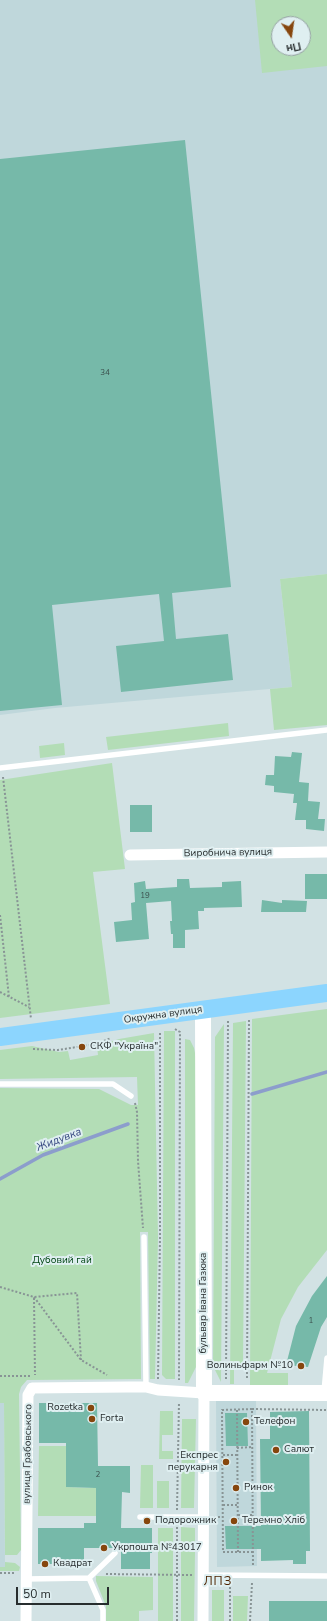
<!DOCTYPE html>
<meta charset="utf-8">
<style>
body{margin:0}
#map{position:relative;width:327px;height:1621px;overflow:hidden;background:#d2e2e4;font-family:"Nunito Sans",sans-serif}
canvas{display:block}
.north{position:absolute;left:271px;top:16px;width:40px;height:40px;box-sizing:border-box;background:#dfeff1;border:1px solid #95a1a3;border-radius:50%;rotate:167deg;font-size:11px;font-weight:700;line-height:16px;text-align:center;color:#272d2e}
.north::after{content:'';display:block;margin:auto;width:14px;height:18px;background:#86460d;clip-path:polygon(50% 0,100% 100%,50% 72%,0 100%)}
.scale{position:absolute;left:16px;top:1587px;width:93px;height:18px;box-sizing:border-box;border:2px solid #272d2e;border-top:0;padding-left:5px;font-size:12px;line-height:14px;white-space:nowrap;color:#272d2e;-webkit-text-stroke:3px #dfeff1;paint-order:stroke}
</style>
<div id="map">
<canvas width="327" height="1621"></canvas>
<div class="north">Пн</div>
<div class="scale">50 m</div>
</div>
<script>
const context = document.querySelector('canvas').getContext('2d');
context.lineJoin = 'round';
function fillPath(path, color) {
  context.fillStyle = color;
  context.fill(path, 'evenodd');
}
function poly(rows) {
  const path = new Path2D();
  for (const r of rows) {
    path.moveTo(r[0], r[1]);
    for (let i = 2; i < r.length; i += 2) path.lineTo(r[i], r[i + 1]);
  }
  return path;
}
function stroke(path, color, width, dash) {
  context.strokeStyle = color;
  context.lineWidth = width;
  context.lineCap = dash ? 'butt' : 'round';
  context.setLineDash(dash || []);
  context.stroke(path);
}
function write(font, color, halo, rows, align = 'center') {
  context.font = font + ' "Nunito Sans",sans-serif';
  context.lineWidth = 4;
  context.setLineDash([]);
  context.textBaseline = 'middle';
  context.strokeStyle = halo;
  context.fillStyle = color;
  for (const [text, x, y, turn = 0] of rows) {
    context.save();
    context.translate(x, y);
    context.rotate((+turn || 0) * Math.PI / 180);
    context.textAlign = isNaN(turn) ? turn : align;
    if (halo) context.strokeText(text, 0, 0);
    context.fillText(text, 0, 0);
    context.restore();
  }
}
fillPath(poly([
 [0,0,327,0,327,574,280,579,292,687,55,708,0,715],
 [279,24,303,24,303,48,279,48],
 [256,1399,257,1566,217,1567,216,1400],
 [0,1403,4,1403,5,1567,0,1567]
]), '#bfd7db');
fillPath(poly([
 [255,0,327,0,327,66,262,73],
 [279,24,303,24,303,48,279,48],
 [327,574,327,725,274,730,270,689,292,687,280,579],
 [228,723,229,736,108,750,106,737],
 [64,743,65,755,40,758,39,746],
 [112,763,125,869,93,872,110,1004,0,1018,0,780],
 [327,1009,327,1250,298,1287,281,1319,267,1373,288,1373,288,1385,250,1385,252,1019],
 [246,1021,243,1365,234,1365,234,1384,230,1384,233,1023],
 [224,1024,221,1382,213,1366,215,1037],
 [164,1031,175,1031,175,1379,166,1379,162,1375],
 [154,1033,158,1237,155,1379,150,1379,148,1232,140,1232,141,1379,27,1380,21,1387,19,1394,21,1550,17,1555,5,1555,4,1403,0,1403,0,1088,99,1089,131,1105,138,1105,137,1077,0,1079,0,1050,32,1046,59,1052,68,1051,70,1060,98,1055,97,1046,119,1039],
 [185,1039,190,1040,194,1048,196,1058,196,1367,188,1383,185,1383],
 [160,1411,173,1411,173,1435,162,1435,162,1451,173,1451,173,1459,159,1459],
 [182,1419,196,1419,194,1508,181,1508],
 [39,1446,69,1446,66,1461,66,1487,93,1488,96,1482,96,1516,38,1516],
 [141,1465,153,1465,153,1508,140,1508],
 [157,1481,169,1481,169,1508,157,1508],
 [181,1527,195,1528,195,1542,189,1542,189,1552,195,1552,194,1621,181,1621],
 [158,1528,173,1528,173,1621,158,1621],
 [5,1562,15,1563,20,1567,19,1571,0,1571,0,1567,5,1567],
 [96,1576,153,1577,153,1610,139,1611,139,1621,106,1621,106,1606,96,1581],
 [212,1590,224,1590,224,1621,212,1621],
 [233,1596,248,1596,247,1621,233,1621]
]), '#b3ddb6');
stroke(poly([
 [252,1094,327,1072],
 [0,1179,43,1155,128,1124]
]), '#8c9dcc', 3.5);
fillPath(poly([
 [185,140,231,587,172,593,176,639,228,634,233,680,121,692,116,646,164,641,159,594,52,605,62,705,0,711,0,159],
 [292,752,302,753,299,782,309,783,308,801,320,802,318,819,325,819,324,831,306,829,306,820,295,820,297,803,293,803,294,794,274,792,274,786,265,785,266,775,274,775,275,756,291,757],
 [130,805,152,805,152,832,130,832],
 [305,874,327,874,327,899,305,899],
 [177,879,189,879,190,888,222,887,222,882,241,881,242,907,204,908,204,911,198,911,199,929,185,930,185,948,173,948,173,934,171,934,170,921,172,921,171,901,146,903,149,939,116,942,114,922,132,920,131,903,135,902,134,883,145,881,146,889,177,887],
 [262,900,282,903,282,900,307,901,306,912,261,912],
 [327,1276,327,1317,321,1327,308,1367,286,1365,296,1326,312,1296],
 [39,1403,97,1403,98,1466,130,1466,130,1493,122,1492,121,1528,152,1528,152,1553,150,1553,150,1569,121,1569,121,1548,84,1548,84,1564,38,1564,38,1528,84,1528,84,1523,96,1523,96,1488,66,1487,66,1443,39,1443],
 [309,1411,310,1551,306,1551,306,1564,293,1564,293,1560,261,1561,261,1549,226,1549,225,1526,261,1526,260,1439,270,1439,270,1412],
 [225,1413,247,1413,248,1446,226,1446],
 [269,1601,327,1601,327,1621,269,1621]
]), '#76b9a9');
stroke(poly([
 [3,777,31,1019],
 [0,915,9,997],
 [0,992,29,1007],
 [175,1029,180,1032,179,1380],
 [33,1049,58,1050,96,1044,111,1038],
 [135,1103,137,1112,138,1161,143,1228],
 [0,1287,34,1297,77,1293,81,1360],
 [34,1297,81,1360,107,1375],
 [34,1298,35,1375],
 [0,1376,30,1376],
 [247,1378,249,1019],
 [158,1379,160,1237,160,1031],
 [226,1379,228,1021],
 [252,1409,327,1410],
 [237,1410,238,1552],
 [237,1448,252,1447],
 [223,1455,237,1455],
 [223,1505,237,1505],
 [177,1510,179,1402],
 [238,1515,252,1515],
 [214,1517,223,1517],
 [253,1552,223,1552,222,1410,252,1409,253,1567],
 [0,1573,15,1573],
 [106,1574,192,1575],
 [177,1621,177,1526],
 [230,1621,230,1584],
 [250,1621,252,1583]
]), '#889495', 2, [2, 2]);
stroke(poly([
 [0,768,327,730],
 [0,1084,113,1084,131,1096],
 [144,1237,146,1387],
 [324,1392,327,1358],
 [140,1517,203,1517],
 [203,1575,327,1576],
 [89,1578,103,1610,103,1621],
 [26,1579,89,1578,115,1553]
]), '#fff', 5.5);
stroke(poly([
 [130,855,327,852],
 [26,1621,28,1395,32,1388,128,1387,146,1387,158,1390,204,1393,203,1621]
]), '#fff', 11);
stroke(poly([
 [203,1009,204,1393,327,1393]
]), '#fff', 16);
stroke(poly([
 [0,1037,327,993]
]), '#8cd5fe', 18);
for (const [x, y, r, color] of [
 [82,1047,4,"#86460d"],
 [301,1366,4,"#86460d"],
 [91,1408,4,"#86460d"],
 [92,1419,4,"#86460d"],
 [246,1422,4,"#86460d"],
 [276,1450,4,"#86460d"],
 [226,1462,4,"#86460d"],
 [236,1488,4,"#86460d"],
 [147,1521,4,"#86460d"],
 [234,1521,4,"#86460d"],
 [104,1548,4,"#86460d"],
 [45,1564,4,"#86460d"]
]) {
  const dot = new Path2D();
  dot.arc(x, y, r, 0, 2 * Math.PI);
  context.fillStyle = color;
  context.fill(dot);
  stroke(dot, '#dfeff1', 1.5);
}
write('8px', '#3b504d', null, [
 ["34",105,373],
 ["19",145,896],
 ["1",311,1321],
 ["2",98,1475]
]);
write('10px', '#272d2e', '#dfeff1', [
 ["Виробнича вулиця",228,853,-1],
 ["Окружна вулиця",163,1015,-8],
 ["бульвар Івана Газюка",204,1303,-90],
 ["вулиця Грабовського",28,1454,-89]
]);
write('10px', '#272d2e', '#dfeff1', [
 ["СКФ \"Україна\"",90,1047],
 ["Волиньфарм №10",293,1366,"right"],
 ["Rozetka",83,1408,"right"],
 ["Forta",100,1419],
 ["Телефон",254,1422],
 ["Салют",284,1450],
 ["Експрес",218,1456,"right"],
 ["перукарня",218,1468,"right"],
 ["Ринок",244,1488],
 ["Подорожник",155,1521],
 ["Теремно Хліб",242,1521],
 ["Укрпошта №43017",112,1548],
 ["Квадрат",53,1564]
], 'left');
write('10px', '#004513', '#dfeff1', [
 ["Дубовий гай",62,1261]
]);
write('italic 11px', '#32437e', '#dfeff1', [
 ["Жидувка",59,1140,-21]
]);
context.letterSpacing = '1px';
write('12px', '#4e2300', '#dfeff1', [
 ["ЛПЗ",218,1582]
]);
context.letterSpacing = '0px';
</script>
